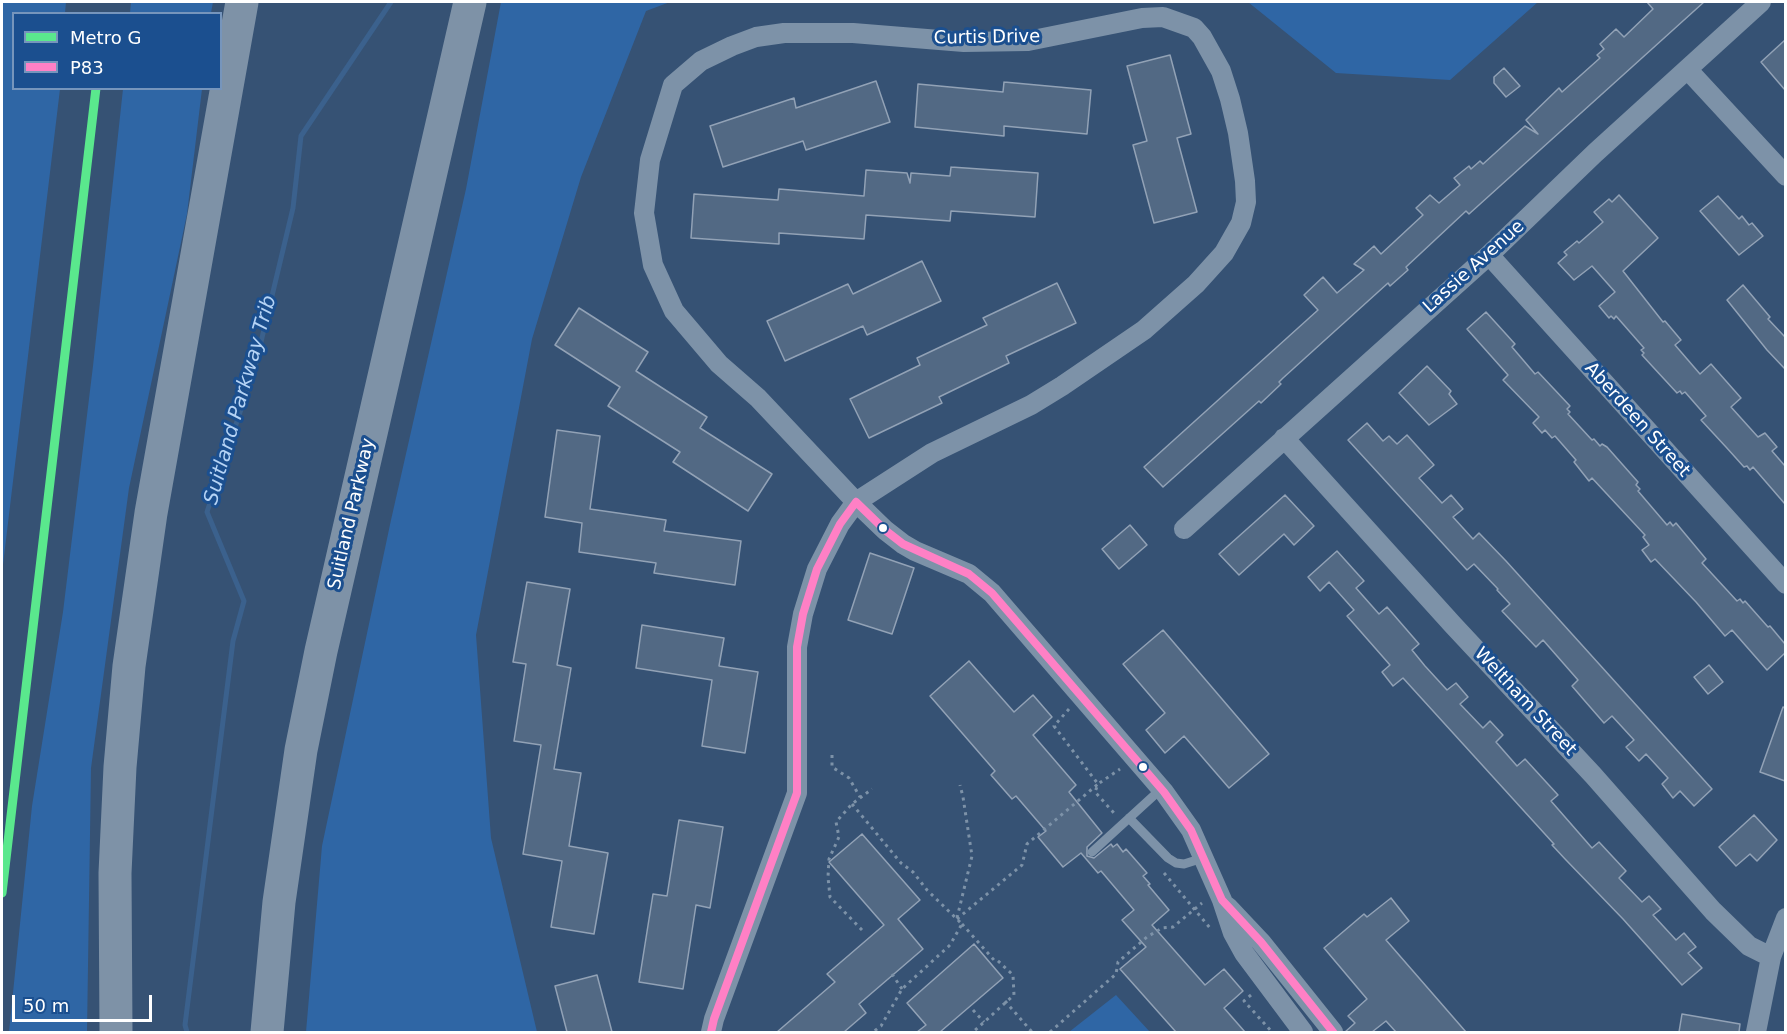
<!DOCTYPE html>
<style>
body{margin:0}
#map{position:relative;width:1787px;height:1034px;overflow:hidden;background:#365274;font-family:"DejaVu Sans",sans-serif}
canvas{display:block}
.frame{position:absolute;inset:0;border:3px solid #fff;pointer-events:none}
.legend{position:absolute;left:12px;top:12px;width:210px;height:78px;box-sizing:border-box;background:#1b4f8f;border:2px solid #7695bc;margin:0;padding:8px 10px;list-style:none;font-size:18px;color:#fff}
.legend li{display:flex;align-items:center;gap:12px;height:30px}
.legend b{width:30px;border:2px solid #7695bc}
.scale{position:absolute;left:12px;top:995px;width:140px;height:27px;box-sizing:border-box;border:3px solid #fff;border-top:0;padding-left:8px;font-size:18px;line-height:21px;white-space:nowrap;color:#fff;-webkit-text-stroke:4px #1b4f8f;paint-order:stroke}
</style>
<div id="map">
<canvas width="1787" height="1034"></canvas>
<div class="frame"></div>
<ul class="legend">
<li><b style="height:8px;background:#5ae88d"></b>Metro G</li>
<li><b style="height:8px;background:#ff80c5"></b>P83</li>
</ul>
<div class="scale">50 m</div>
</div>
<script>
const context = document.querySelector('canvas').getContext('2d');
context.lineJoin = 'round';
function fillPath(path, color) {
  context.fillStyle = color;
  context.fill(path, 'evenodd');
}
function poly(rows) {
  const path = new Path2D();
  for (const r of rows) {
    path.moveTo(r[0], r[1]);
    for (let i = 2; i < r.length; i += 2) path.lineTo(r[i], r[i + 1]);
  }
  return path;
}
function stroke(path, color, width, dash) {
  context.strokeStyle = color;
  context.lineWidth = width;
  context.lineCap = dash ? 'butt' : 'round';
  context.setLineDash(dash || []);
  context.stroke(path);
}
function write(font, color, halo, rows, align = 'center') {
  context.font = font + ' "DejaVu Sans",sans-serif';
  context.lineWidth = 6;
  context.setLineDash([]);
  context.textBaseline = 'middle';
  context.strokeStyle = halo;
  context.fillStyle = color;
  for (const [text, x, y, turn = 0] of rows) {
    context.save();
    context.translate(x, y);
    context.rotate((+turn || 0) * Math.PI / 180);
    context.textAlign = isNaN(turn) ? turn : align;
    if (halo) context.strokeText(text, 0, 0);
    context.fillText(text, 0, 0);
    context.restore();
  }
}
fillPath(poly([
 [2,2,66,2,65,13,14,14,14,88,60,89,2,573,2,64,3,59,2,54],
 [131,2,213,2,211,13,130,13],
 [501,2,670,2,646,11,581,177,532,339,476,635,491,838,537,1032,306,1032,322,846,391,520,466,189],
 [1248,2,1538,2,1450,80,1336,73],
 [123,89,202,89,187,214,129,488,91,768,87,1032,9,1032,32,806,63,612,93,366],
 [1116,995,1150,1032,1069,1032]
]), '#2f66a5');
stroke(poly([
 [187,1032,185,1025,233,641,244,601,207,512,255,367,293,208,301,136,391,2]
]), '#3b618d', 5);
const building = poly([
 [1647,2,1704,2,1469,214,1466,211,1406,267,1408,270,1390,286,1388,283,1283,378,1279,382,1281,384,1261,403,1259,401,1163,487,1144,467,1318,310,1304,295,1323,277,1337,293,1364,270,1354,264,1374,246,1381,254,1423,215,1416,208,1430,195,1439,203,1460,185,1454,178,1469,166,1471,169,1480,161,1483,164,1525,126,1538,134,1526,120,1559,88,1562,92,1600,58,1597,55,1604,49,1600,44,1616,29,1624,37,1653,9,1647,2],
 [1785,40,1785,90,1761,62,1785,40],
 [1170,55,1191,134,1177,138,1197,212,1154,223,1133,145,1147,141,1127,66,1170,55],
 [1504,68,1520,86,1506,97,1494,83,1494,77,1504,68],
 [876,81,890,122,806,150,803,141,723,167,710,126,794,98,796,108,876,81],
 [1004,82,1091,90,1087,134,1004,126,1004,136,915,127,918,84,1003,92,1004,82],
 [951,167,1038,173,1035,217,951,211,950,221,866,215,864,239,779,233,779,244,691,238,694,194,778,200,779,189,864,196,866,170,907,173,910,183,911,173,950,176,951,167],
 [1619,195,1658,238,1623,271,1663,322,1665,321,1681,340,1675,345,1700,374,1711,364,1741,398,1731,407,1758,437,1765,433,1777,447,1772,451,1785,466,1785,504,1753,467,1750,470,1747,466,1744,467,1726,447,1701,420,1706,416,1685,392,1682,394,1680,391,1677,393,1653,367,1642,355,1644,353,1641,350,1644,348,1616,316,1614,319,1611,316,1609,318,1599,306,1615,292,1592,266,1574,280,1558,263,1567,255,1564,252,1577,241,1579,243,1603,222,1594,212,1609,199,1612,202,1619,195],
 [1718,196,1739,219,1742,216,1749,225,1752,223,1763,236,1739,255,1700,211,1718,196],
 [922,261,941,301,867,335,863,326,785,361,767,321,848,284,853,294,922,261],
 [1057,283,1076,323,1006,356,1009,363,939,397,942,403,869,438,850,399,920,365,917,358,987,325,983,318,1057,283],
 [1743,285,1770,317,1768,319,1785,337,1785,369,1767,350,1727,300,1743,285],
 [579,308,648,352,636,371,707,417,700,428,772,474,748,511,673,462,680,452,608,406,620,387,555,345,579,308],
 [1486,312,1515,344,1512,347,1535,374,1538,372,1570,406,1567,409,1570,412,1568,414,1592,440,1594,439,1600,446,1602,444,1607,447,1638,482,1636,485,1640,489,1638,491,1667,525,1670,522,1673,526,1676,523,1706,559,1702,563,1737,601,1740,599,1743,603,1745,601,1768,627,1770,626,1785,644,1785,653,1767,670,1732,630,1725,636,1696,602,1655,559,1651,562,1642,550,1649,545,1643,537,1645,535,1592,478,1589,481,1574,462,1576,460,1555,436,1552,438,1545,430,1542,433,1533,423,1539,417,1503,380,1508,375,1467,329,1486,312],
 [1427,366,1451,391,1449,394,1457,404,1429,425,1399,393,1427,366],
 [1367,423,1383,441,1389,436,1397,444,1407,435,1434,465,1419,478,1442,503,1451,495,1463,509,1453,517,1473,539,1479,533,1506,561,1712,789,1694,806,1680,791,1673,798,1662,784,1668,778,1646,754,1639,761,1626,747,1634,740,1612,716,1604,723,1584,700,1572,686,1578,680,1543,640,1536,647,1502,611,1510,604,1497,590,1498,589,1474,564,1467,570,1348,440,1367,423],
 [557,430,600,436,590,509,666,520,664,531,741,541,735,585,654,573,656,563,579,552,582,523,545,517,557,430],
 [1285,495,1314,526,1294,545,1284,534,1239,575,1219,554,1285,495],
 [1130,525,1147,545,1119,569,1102,549,1130,525],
 [1337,551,1364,581,1356,588,1379,614,1387,607,1419,644,1412,650,1425,666,1447,690,1456,683,1468,697,1460,704,1483,728,1490,721,1503,735,1496,742,1517,766,1525,759,1558,795,1551,801,1592,848,1599,842,1626,871,1619,878,1642,902,1649,896,1661,909,1653,915,1676,940,1684,933,1696,947,1688,953,1702,968,1682,985,1623,919,1566,860,1552,845,1554,844,1403,678,1393,686,1382,672,1390,665,1347,616,1354,610,1329,582,1320,591,1308,577,1337,551],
 [870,553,914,568,892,634,848,620,870,553],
 [527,582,570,589,557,665,571,668,554,769,581,773,569,846,608,853,594,934,551,927,562,861,523,854,541,745,514,741,526,664,513,662,527,582],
 [642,625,724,638,719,666,758,672,745,753,702,746,712,680,636,668,642,625],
 [1163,630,1269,754,1229,788,1184,736,1165,753,1146,730,1165,713,1123,664,1163,630],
 [969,661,1014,712,1033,695,1052,717,1033,735,1076,785,1069,792,1102,833,1087,847,1087,856,1094,858,1111,844,1113,847,1117,844,1123,852,1126,849,1147,873,1143,876,1150,884,1148,885,1169,910,1152,925,1205,985,1224,969,1243,991,1224,1008,1245,1032,1176,1032,1120,969,1146,947,1122,920,1134,910,1101,871,1098,873,1081,853,1063,867,1038,837,1046,831,1016,796,1012,799,991,775,995,771,930,696,969,661],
 [1709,665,1723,682,1708,694,1694,677,1709,665],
 [1783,707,1785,708,1785,781,1760,772,1783,707],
 [1754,815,1777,840,1757,861,1750,854,1736,866,1719,847,1754,815],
 [679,820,723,827,710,908,696,905,683,989,639,982,653,894,667,896,679,820],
 [862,834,920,900,898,919,923,949,859,1004,866,1013,844,1032,777,1032,835,982,827,974,884,925,829,862,862,834],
 [1391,898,1409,921,1386,940,1466,1032,1396,1032,1386,1021,1372,1032,1345,1032,1355,1023,1348,1016,1367,999,1324,948,1364,914,1367,917,1391,898],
 [974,944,1003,978,940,1032,917,1032,926,1025,907,1003,974,944],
 [597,975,612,1032,567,1032,555,986,597,975],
 [1682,1014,1740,1024,1739,1032,1679,1032,1682,1014]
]);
fillPath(building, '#526984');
stroke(building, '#92a2b6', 1.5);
stroke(poly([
 [1069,709,1054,726,1098,784,1120,769],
 [832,755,832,767,849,778,860,797],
 [852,804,901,863,913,872,927,890,962,924,950,945,902,989,881,1026,873,1032],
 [1164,873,1210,928],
 [957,918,972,856,963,797,960,785],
 [957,919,1022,865,1027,844,1098,784,1095,792,1114,813],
 [962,924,994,960,997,960,1013,975,1014,995,973,1032],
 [862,930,830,897,828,877,829,859,839,837,836,822,852,804,872,789],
 [892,974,902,989],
 [1251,995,1244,1001,1272,1032],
 [1005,1001,1032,1032],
 [973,1010,984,1022],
 [1050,1032,1116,974,1118,962,1147,937,1162,928,1173,927,1202,903]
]), '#7d92a8', 3, [3, 4.5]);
stroke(poly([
 [1129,818,1168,858,1176,863,1184,864,1203,858],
 [1092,852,1161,789]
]), '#7d92a8', 9);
stroke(poly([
 [1163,17,1194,28,1202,37,1221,71,1230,99,1238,133,1245,181,1246,202,1241,223,1224,253,1196,284,1144,330,1062,386,1031,405,932,453,856,502,758,398,719,364,674,311,653,265,644,213,650,160,673,85,701,61,732,46,756,37,784,33,853,33,964,42,1028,41,1142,18,1163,17],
 [1688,70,1786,176],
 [1489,255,1786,584],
 [1284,438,1453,625,1593,775,1713,911,1749,946,1771,957],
 [1184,529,1489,255,1595,153,1761,2],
 [1228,907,1261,942,1333,1032],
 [711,1032,714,1019,797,793,797,647,803,614,817,569,840,524,856,502,885,530,903,544,915,551,969,574,992,593,1164,792,1191,830,1222,900,1233,933,1244,953,1303,1032],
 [1756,1032,1771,957,1786,918]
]), '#7d92a8', 20);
stroke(poly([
 [116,1032,115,873,120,767,129,666,151,513,242,2],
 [267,1032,279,902,301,750,321,651,470,2]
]), '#7e92a7', 33);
stroke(poly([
 [856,502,885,530,903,544,969,574,992,593,1164,792,1191,830,1222,900,1261,942,1333,1032],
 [711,1032,714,1019,797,793,797,647,803,614,817,569,840,524,856,502]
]), '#ff80c5', 8);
stroke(poly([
 [2,893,96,88]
]), '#5ae88d', 9);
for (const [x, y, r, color] of [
 [883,528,5,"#fff"],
 [1143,767,5,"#fff"]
]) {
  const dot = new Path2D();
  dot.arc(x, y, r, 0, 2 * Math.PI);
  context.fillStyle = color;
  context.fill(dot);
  stroke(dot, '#1b4f8f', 2);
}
write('18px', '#fff', '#1b4f8f', [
 ["Curtis Drive",987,38,-1],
 ["Lassie Avenue",1474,267,-42],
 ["Aberdeen Street",1637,420,48],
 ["Suitland Parkway",352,514,-77],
 ["Weltham Street",1525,702,47]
]);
write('italic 20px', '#b5d3f5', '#1b4f8f', [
 ["Suitland Parkway Trib",241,400,-74]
]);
</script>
